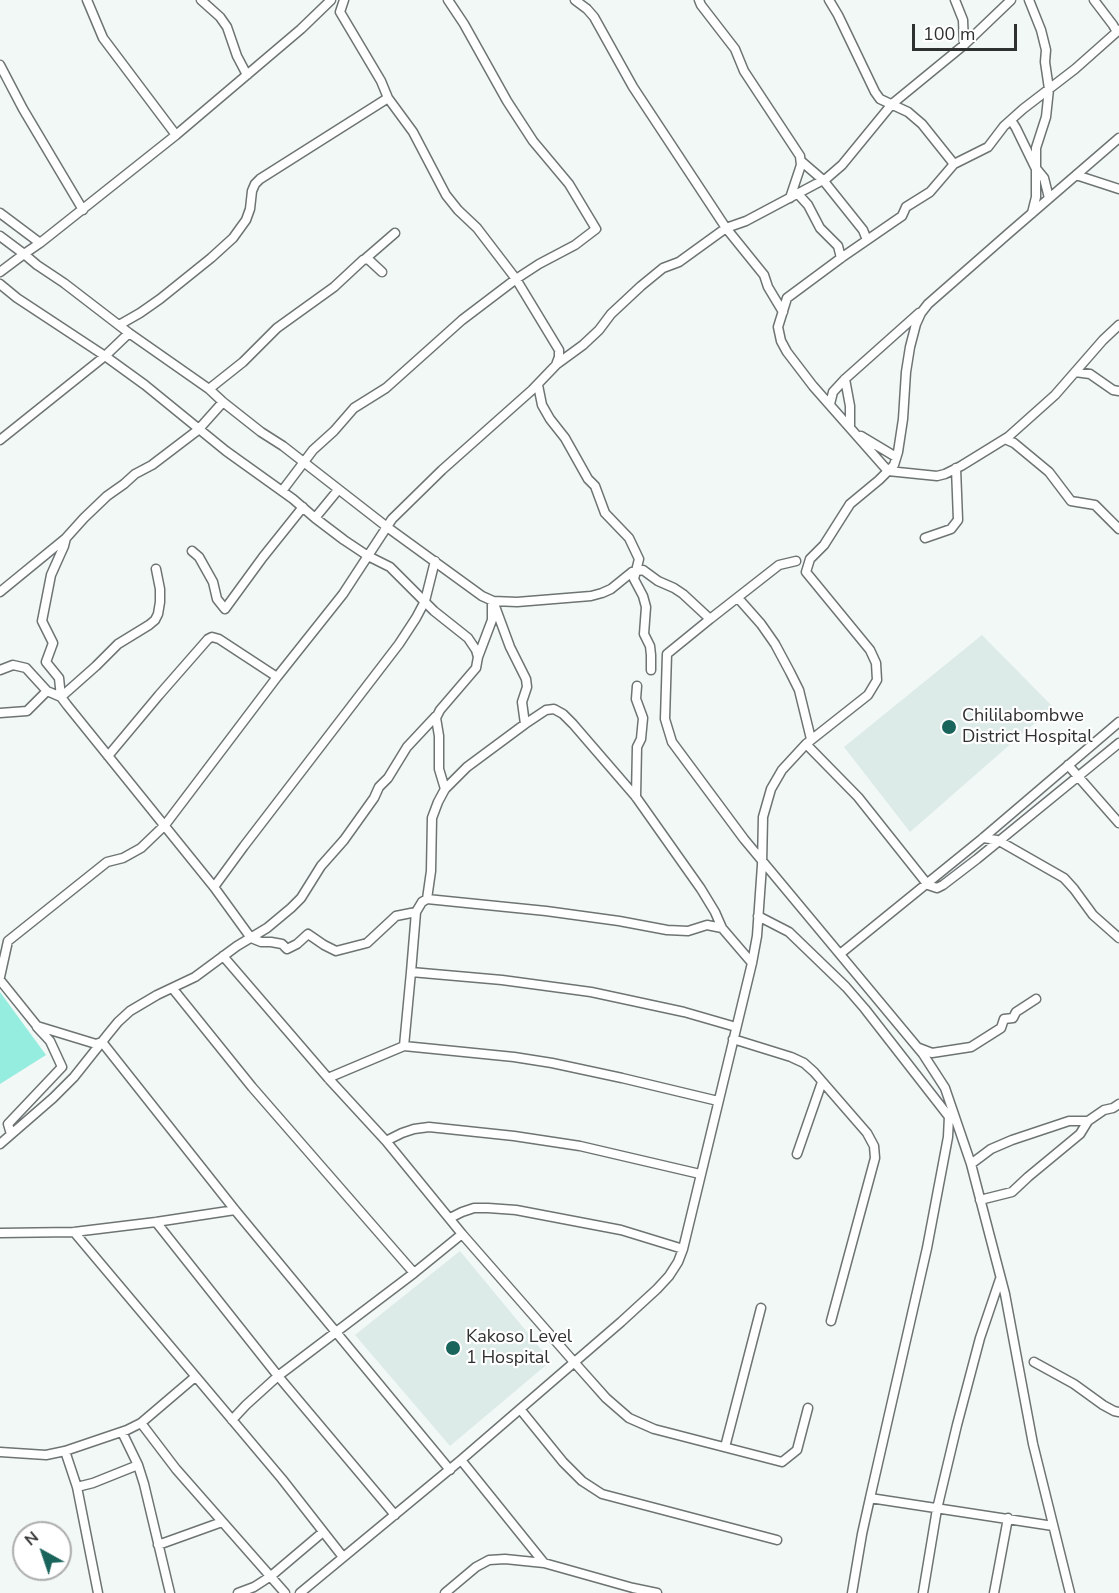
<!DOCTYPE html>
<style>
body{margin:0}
#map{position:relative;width:1119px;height:1593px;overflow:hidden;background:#f1f8f6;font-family:"Nunito Sans",sans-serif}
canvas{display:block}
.north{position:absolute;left:12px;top:1521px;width:60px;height:60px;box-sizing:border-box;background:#fff;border:2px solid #acadac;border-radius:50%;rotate:320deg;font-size:16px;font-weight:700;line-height:24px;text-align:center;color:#2f3130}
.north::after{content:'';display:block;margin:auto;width:21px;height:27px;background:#19645b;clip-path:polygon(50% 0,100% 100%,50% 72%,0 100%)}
.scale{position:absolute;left:912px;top:24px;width:105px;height:27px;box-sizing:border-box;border:3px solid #2f3130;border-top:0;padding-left:8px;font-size:18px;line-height:21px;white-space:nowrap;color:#2f3130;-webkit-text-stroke:4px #fff;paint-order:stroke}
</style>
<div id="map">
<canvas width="1119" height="1593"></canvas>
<div class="north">N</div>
<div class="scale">100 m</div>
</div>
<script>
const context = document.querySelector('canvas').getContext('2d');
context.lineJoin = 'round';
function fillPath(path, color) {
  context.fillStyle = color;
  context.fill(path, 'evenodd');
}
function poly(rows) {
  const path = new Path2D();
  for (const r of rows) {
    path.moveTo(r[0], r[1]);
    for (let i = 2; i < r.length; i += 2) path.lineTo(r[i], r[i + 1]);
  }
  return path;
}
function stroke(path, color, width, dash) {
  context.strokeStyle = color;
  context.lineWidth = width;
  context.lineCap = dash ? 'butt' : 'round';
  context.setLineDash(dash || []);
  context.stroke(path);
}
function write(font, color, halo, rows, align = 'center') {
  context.font = font + ' "Nunito Sans",sans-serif';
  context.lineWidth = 4.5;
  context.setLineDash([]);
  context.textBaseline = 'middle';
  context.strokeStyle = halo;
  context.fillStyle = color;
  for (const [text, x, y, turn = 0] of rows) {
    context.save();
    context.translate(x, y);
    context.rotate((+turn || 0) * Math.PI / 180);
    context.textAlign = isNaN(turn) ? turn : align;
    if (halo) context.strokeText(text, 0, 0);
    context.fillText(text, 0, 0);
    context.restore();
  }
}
fillPath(poly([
 [982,635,1053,707,910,832,844,747],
 [460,1251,551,1361,450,1446,355,1335]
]), '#dcebe8');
fillPath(poly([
 [0,992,46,1055,0,1084]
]), '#95eddf');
const minor = poly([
 [87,0,103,38,176,135],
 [201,0,220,17,227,27,237,56,247,75],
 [575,0,587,9,594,17,633,87,726,228,746,221,827,178,842,165,892,104,964,45,1011,0],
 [699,0,701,5,735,49,744,71,800,156,801,165,790,198],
 [829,0,838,15,875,92,880,99,908,112,922,124,954,164],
 [955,0,963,20,964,45],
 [1029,0,1041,30,1046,50,1045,62,1049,89,1046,117,1036,148,1036,197,1032,213],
 [1094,0,1113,25,1117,32],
 [1119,30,1075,69,1023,109,1004,126,988,147,954,164,930,192,906,207,902,216,841,258,787,298,778,327,781,341,787,352,813,386,888,471,937,476,945,474,961,466,1008,437,1055,395,1103,340,1119,325],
 [0,65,23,109,83,210],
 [1011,120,1016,128,1035,167,1044,178,1049,198],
 [801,161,823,180,863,230,867,240],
 [1076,175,1119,189],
 [798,194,808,205,820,228,838,246,841,258],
 [0,213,40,243],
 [0,236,24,254,40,243,176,135,301,29,331,0],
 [365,259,395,233],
 [0,272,24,254,37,265,64,283,129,333,209,389,223,402,261,432,283,446,387,527,482,596,493,601,517,602,591,596,602,593,611,589,632,572,643,570,658,581,674,588,683,594,710,619,779,565,796,561],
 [0,284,17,298,105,356,145,385,226,451,293,499,315,518,344,540,368,556,390,567,434,611,468,638,476,650,478,657,476,668,440,710,436,718,439,736,439,769,445,789],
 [119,325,140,313,160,299,211,258,233,238,246,220,250,209,252,191,255,184,260,179,388,98],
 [557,364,583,345,599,330,611,314,641,286,663,268,679,262,726,228,764,275,768,287,783,312],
 [1075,372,1090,374,1113,390,1119,391],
 [845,379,850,406,850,428],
 [538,385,542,405,550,419,565,438,588,479,595,486,605,513,629,538,639,559,634,579,643,596,646,607,644,634,650,646,651,655,651,670],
 [209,389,243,362,277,328,334,287,363,260,368,259,382,272],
 [223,402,198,430,152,465,135,474,124,484,107,496,84,518,66,538,64,546,51,575,42,621,53,643,46,662,59,678,61,697,67,705,214,887,251,938,261,942,271,942,282,944,287,949,297,944,308,934,324,945,336,951,367,943,396,916,416,912],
 [830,404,833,392,845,379,919,313],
 [861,436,896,457],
 [1005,439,1014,443,1049,472,1071,501,1095,505,1119,529],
 [0,440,105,356,129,333],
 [282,491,313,450,334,431,354,408,386,388,462,320,516,279,539,264,575,245,596,229,569,184,533,141,507,101,464,24,448,0],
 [315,518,338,490],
 [925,538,951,529,958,520,956,468],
 [192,551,199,557,213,582,217,599,225,609,263,557,303,507],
 [0,592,66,538],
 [738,598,761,624,775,644,790,672,799,690,811,739],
 [493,601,510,647,526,679,527,687,522,702,525,724],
 [710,619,667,654,665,719,672,742,744,839,923,1054,945,1088,971,1164,1005,1294,1033,1444,1070,1593],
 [478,657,492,620,492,604],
 [0,670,13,665,26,668,47,691,61,697],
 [61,697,96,666,118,644,149,625,155,620,158,614,160,602,160,589,156,569],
 [0,713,27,711,47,691],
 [806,744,858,797,928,885,937,888,943,885,977,859,1119,743],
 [108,756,159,695,208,639,212,637,219,639,277,677],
 [1068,765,1119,823],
 [636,797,637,747,641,739,643,718,636,699,637,686],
 [983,838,997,840,1001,842,1064,878,1074,889,1093,915,1119,938],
 [214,887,244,846,399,644,416,618,425,601,435,561],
 [427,899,431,871,432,818,438,802,445,789,467,767,525,724,546,710,554,709,563,714,573,724,636,797,701,889,715,912,722,928],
 [758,916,789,932,846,987,865,1009,950,1118],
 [840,954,983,838,1119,722],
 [223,956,328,1078,386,1141,462,1234,574,1362,606,1398,629,1418,654,1429,782,1462,797,1450,808,1408],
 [411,972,416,912,422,902,427,899,546,911,619,921,667,930,688,931,707,925,722,928,752,963],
 [0,977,8,941,107,862,123,858,141,848,165,825,277,677,343,594,392,519,442,470,532,390,556,365,559,357,559,350,516,279,477,228,458,210,446,195,413,132,388,98,381,81,340,12,344,0],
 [0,980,37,1026,96,1044,102,1042,235,1210,450,1470],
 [173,989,252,1087,414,1273],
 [733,1039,791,1057,804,1063,814,1072,867,1133,874,1146,875,1158,831,1321],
 [404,1046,514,1057,552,1063,622,1078,718,1101],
 [919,1048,932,1053,971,1047,1001,1028,1004,1019,1013,1018,1016,1012,1036,999],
 [328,1078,404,1046,411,972,502,980,591,992,684,1012,736,1027],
 [11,1134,8,1124,62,1067,50,1041,37,1027],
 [386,1141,402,1133,414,1129,429,1127,514,1136,580,1146,700,1174],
 [0,1144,53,1098,74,1077,109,1033,118,1022,130,1011,157,995,195,977,237,946,267,928,291,908,301,898,321,866,344,840,374,798,379,787,388,778,407,747,436,716],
 [797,1154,822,1082],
 [971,1164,991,1149,1012,1140,1069,1121,1088,1121,1104,1110,1113,1108,1119,1104],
 [980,1200,1012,1192,1028,1177,1080,1134,1088,1121],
 [450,1218,462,1212,474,1208,488,1208,516,1210,621,1230,683,1249],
 [156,1222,278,1376,395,1515],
 [74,1232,282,1479,343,1557],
 [0,1233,74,1232,156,1222,235,1210],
 [1034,1362,1074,1384,1103,1405,1114,1411,1119,1412],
 [520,1409,563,1462,582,1481,602,1494,777,1540],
 [232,1420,246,1405,278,1376,414,1273,462,1234],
 [141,1423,176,1469,285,1593],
 [122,1432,138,1465,144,1484,170,1593],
 [725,1447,761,1308],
 [65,1451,77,1487,98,1593],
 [0,1452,46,1455,65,1451,127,1430,141,1423,195,1377],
 [461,1460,544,1563,633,1588,657,1593],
 [77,1487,93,1483,138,1465],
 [870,1498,927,1248,948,1137,949,1116],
 [158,1545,222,1522],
 [238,1593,254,1587,271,1576,323,1532],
 [300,1593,461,1460,621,1322,657,1289,669,1276,678,1262,683,1249,752,963,757,936,762,865,763,817,771,789,782,770,806,744,868,695,877,680,876,663,870,650,806,572,810,559,824,545,850,504,879,480,894,465,898,452,903,419,906,372,910,347,916,324,921,313,928,304,1009,233,1119,138],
 [445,1593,476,1567,489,1560,505,1559,544,1563],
 [852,1593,862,1534,870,1498,1053,1526],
 [923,1593,937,1509,957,1425,980,1338,1000,1279],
 [994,1593,1008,1518]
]);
stroke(minor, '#6e7473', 11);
stroke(minor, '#fff', 8);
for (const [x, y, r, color] of [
 [949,727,8,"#19645b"],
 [453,1348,8,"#19645b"]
]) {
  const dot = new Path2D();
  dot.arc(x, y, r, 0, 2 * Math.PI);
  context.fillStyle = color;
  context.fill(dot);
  stroke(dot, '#fff', 2);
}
write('18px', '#2f3130', '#fff', [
 ["Chililabombwe",962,717],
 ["District Hospital",962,738],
 ["Kakoso Level",466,1338],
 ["1 Hospital",466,1359]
], 'left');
</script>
